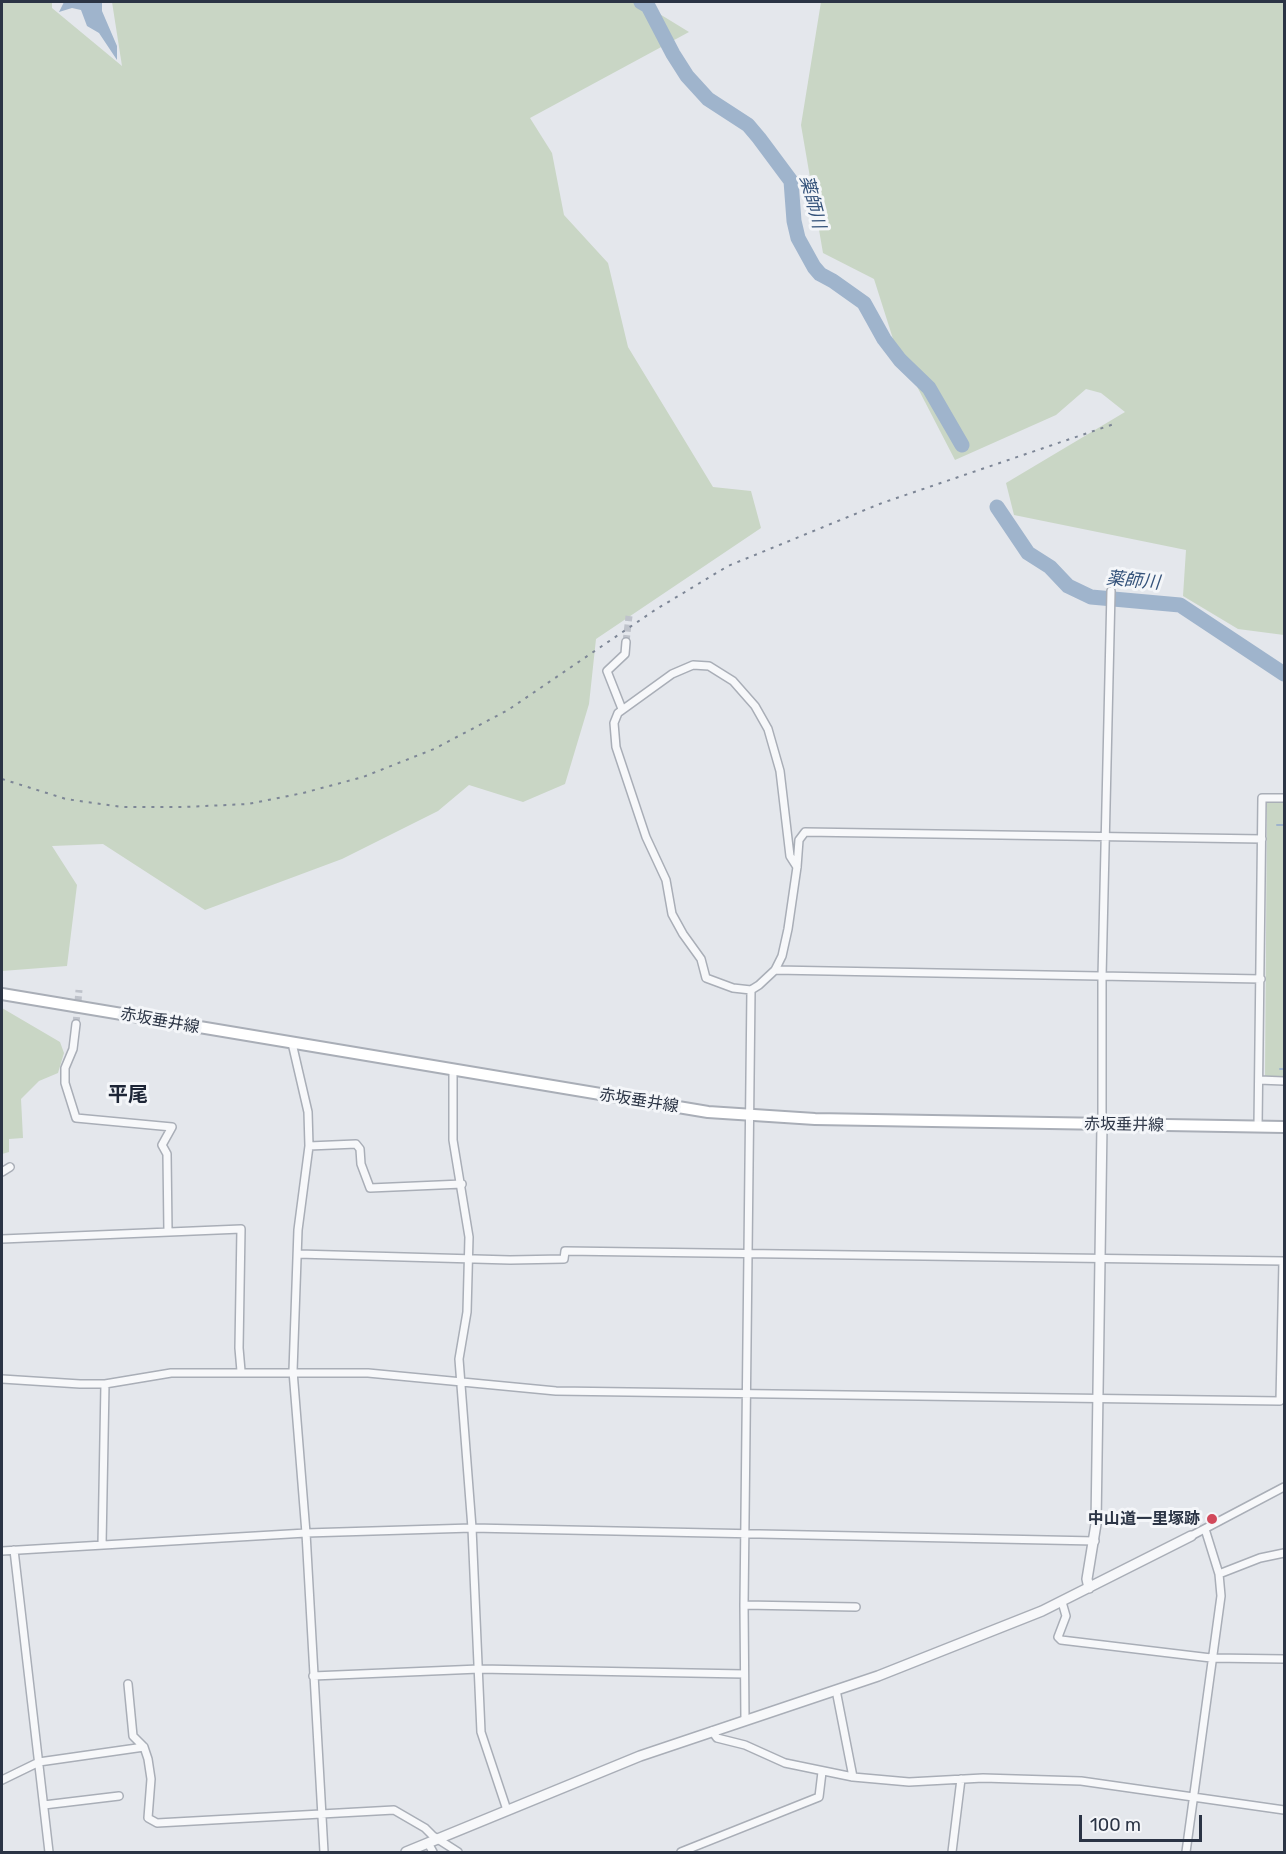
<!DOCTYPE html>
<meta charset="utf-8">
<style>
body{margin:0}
#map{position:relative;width:1286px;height:1854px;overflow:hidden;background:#e4e7ec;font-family:Rubik,sans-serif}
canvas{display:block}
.frame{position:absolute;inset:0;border:3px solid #2b3445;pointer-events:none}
.scale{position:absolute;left:1079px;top:1815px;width:123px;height:27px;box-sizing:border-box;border:3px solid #2b3445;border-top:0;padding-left:8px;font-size:18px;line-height:21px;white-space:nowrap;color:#2b3445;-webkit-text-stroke:4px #f4f6f9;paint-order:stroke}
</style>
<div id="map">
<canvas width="1286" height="1854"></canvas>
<div class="frame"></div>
<div class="scale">100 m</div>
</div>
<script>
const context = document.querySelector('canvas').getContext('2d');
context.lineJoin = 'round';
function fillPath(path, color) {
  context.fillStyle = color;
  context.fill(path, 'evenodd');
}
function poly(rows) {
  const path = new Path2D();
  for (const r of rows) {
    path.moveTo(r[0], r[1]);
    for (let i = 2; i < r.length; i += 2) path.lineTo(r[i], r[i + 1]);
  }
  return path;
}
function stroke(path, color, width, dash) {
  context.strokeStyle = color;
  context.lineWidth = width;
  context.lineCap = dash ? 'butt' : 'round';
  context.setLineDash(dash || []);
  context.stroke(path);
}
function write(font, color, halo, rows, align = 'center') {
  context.font = font + ' Rubik,"Noto Sans JP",sans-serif';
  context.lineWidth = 6;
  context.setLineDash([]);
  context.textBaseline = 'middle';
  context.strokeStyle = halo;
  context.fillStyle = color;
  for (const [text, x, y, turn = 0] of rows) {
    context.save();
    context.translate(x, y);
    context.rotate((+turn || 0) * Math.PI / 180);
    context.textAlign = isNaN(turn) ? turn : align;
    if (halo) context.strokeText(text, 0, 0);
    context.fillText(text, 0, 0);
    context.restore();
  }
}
fillPath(poly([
 [2,2,52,2,52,8,122,66,112,2,640,2,689,32,530,118,552,153,564,215,608,263,628,347,713,487,751,491,761,528,596,639,589,704,565,784,523,802,469,785,438,811,342,859,205,910,103,844,52,846,77,885,67,966,2,971,2,987],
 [821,2,1284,2,1284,635,1238,629,1183,596,1186,550,1014,515,1006,483,1125,412,1101,393,1086,389,1056,415,955,460,894,342,874,279,823,253,801,125],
 [1267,801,1284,802,1284,1077,1265,1077],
 [2,1008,60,1042,64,1053,58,1073,39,1081,21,1099,23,1138,9,1139,9,1152,2,1154]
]), '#c9d6c5');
fillPath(poly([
 [64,2,102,2,102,11,117,46,117,60,99,33,87,26,81,10,72,8,59,12]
]), '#9fb4cc');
stroke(poly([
 [1277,825,1284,825],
 [1280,1069,1284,1069]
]), '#9fb4cc', 2);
stroke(poly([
 [641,2,648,6,673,54,687,76,708,99,748,125,759,138,791,181,794,221,798,238,814,267,820,274,833,281,864,303,884,339,900,360,929,388,962,445],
 [997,507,1028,553,1050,567,1068,586,1091,597,1180,605,1284,674]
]), '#9fb4cc', 15);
stroke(poly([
 [626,642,629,616],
 [76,1024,79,990]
]), '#bfc3cb', 7, [7, 3.5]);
const minor = poly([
 [622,709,607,671,625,654,626,642],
 [797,867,790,856,780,771,768,729,755,706,733,681,709,666,693,665,672,674,618,713,614,723,616,747,646,837,666,880,672,914,683,934,701,959,706,978,733,988,751,990,759,985,775,970,782,956,788,929,797,867,799,840,805,832,1262,839],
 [775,970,1261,979],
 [76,1024,73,1049,65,1068,65,1083,76,1118,172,1127,162,1145,167,1154,168,1232],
 [292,1043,308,1112,309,1146,298,1230,293,1371,306,1533,324,1852],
 [453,1070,453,1140,469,1237,467,1312,459,1359,472,1528,481,1732,507,1810],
 [1259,1080,1284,1081],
 [1102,1125,1102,977,1111,591],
 [1258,1126,1262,798,1284,798],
 [309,1146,356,1144,360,1149,361,1164,370,1188,462,1184],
 [2,1172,10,1167],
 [2,1239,241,1229,239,1348,241,1371],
 [298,1254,510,1260,564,1259,565,1251,1284,1261],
 [2,1379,80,1384,105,1384,171,1373,368,1373,556,1391,1280,1401,1283,1261],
 [1191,1536,1284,1487],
 [102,1545,105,1384],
 [14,1550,49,1852],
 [2,1551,306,1533,472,1528,1095,1541],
 [1219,1574,1260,1558,1284,1553],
 [1062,1602,1066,1616,1058,1637,1061,1640,1211,1658,1284,1659],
 [744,1605,856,1607],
 [313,1676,479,1669,744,1674],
 [128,1684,133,1736,144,1747,148,1759,151,1779,148,1818,157,1823,394,1810,425,1828,433,1836,458,1852],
 [836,1690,853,1777],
 [745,1720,744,1605,751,990],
 [712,1731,717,1738,745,1745,785,1763,853,1777,909,1782,983,1778,1081,1781,1284,1810],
 [2,1780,39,1762,144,1747],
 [44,1805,119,1796],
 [428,1843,433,1852],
 [681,1852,819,1797,822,1772],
 [952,1852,961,1779],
 [1186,1852,1221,1596,1219,1574,1205,1529]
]);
const tertiary = poly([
 [1089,1588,1087,1579,1096,1524,1102,1125],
 [406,1852,640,1756,878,1676,1042,1611,1191,1536]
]);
const secondary = poly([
 [2,994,708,1112,815,1119,1284,1127]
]);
stroke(minor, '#a9aeb7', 10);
stroke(tertiary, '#a9aeb7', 12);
stroke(secondary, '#a9aeb7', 14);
stroke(minor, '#f7f8fa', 7);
stroke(tertiary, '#f7f8fa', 9);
stroke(secondary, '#fff', 10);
stroke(poly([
 [2,779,66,799,122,807,183,807,248,804,303,793,363,777,434,749,508,710,655,610,728,566,882,503,1117,423]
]), '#7d8696', 2, [3, 6]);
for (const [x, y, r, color] of [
 [1212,1519,6,"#d1495b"]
]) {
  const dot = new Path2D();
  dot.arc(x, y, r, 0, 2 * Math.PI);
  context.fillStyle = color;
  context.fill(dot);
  stroke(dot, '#f4f6f9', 2);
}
write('16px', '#2b3445', '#f4f6f9', [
 ["赤坂垂井線",160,1021,10],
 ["赤坂垂井線",639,1101,9],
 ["赤坂垂井線",1124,1125,1]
]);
write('bold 16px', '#2b3445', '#f4f6f9', [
 ["中山道一里塚跡",1200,1519]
], 'right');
write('italic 18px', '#34527a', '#f4f6f9', [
 ["薬師川",812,202,75],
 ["薬師川",1133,581,5]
]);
write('bold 20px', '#1d2536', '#f4f6f9', [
 ["平尾",128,1095]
]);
</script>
